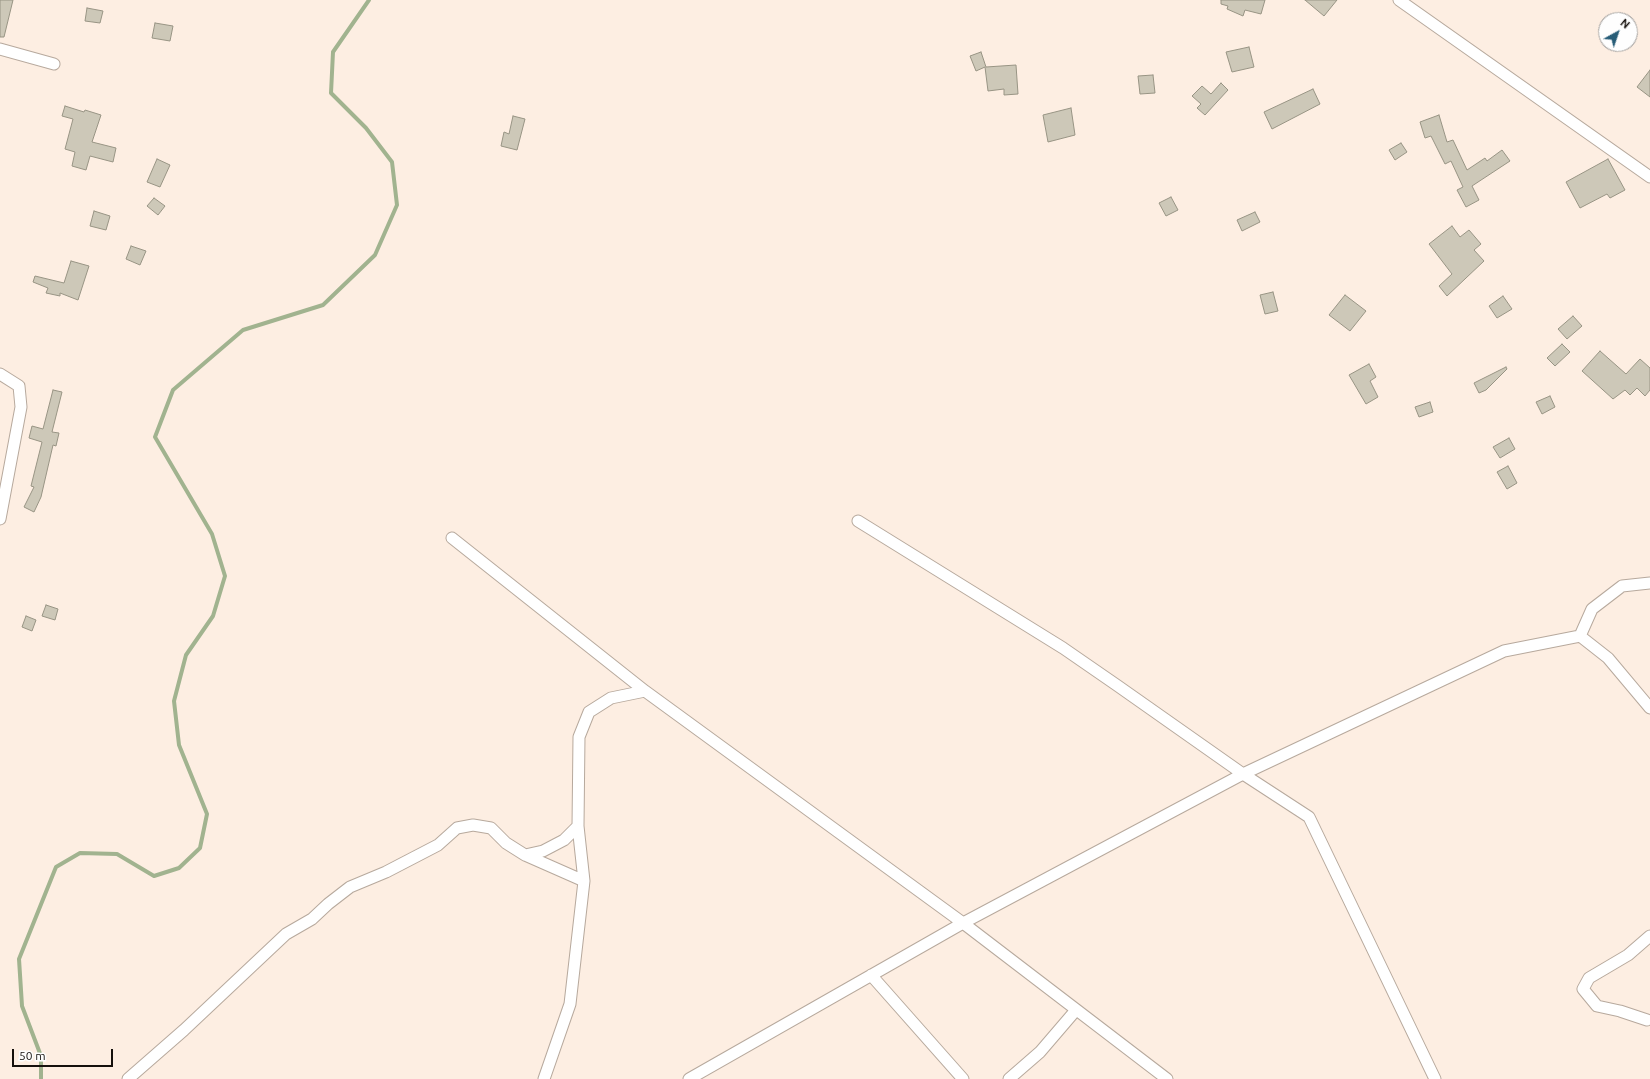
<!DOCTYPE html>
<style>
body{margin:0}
#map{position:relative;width:1650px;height:1079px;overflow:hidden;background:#fdeee2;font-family:Ubuntu,sans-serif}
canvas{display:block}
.north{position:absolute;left:1598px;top:12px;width:40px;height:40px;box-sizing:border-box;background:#fefefe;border:1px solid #a19f9d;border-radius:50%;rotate:40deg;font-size:11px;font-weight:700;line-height:16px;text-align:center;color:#15100c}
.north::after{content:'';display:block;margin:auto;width:14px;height:18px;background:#265c77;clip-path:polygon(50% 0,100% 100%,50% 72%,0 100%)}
.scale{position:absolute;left:12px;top:1049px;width:101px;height:18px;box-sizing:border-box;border:2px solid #15100c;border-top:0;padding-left:5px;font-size:12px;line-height:14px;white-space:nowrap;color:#15100c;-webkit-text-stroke:3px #fefefe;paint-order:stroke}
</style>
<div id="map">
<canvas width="1650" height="1079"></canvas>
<div class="north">N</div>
<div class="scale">50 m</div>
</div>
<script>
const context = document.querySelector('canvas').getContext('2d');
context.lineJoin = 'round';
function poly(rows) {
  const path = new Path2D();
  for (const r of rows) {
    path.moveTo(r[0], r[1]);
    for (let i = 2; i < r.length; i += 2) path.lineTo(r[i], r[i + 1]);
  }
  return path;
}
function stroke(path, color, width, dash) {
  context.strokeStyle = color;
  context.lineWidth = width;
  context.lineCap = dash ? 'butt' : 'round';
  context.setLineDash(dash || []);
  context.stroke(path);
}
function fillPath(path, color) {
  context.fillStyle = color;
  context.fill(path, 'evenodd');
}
stroke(poly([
 [41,1079,41,1056,22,1006,19,959,56,867,80,853,117,854,154,876,179,868,200,848,207,814,179,745,174,701,186,655,213,616,225,576,212,534,155,437,173,390,243,330,323,305,375,255,397,205,392,162,366,128,331,93,333,52,369,0]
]), '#a1b38f', 4);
const building = poly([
 [0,0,13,0,4,37,0,37,0,0],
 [1221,0,1265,0,1261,14,1245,10,1243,16,1227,9,1228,6,1221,4,1221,0],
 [1305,0,1337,0,1324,16,1305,0],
 [87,8,103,11,100,23,85,21,87,8],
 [155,23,173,26,170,41,152,38,155,23],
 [1249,47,1254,67,1232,72,1226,52,1249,47],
 [981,52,986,67,1016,65,1018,94,1004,95,1004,89,988,91,985,67,976,71,970,56,981,52],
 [1650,70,1650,97,1637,87,1650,70],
 [1153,75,1155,93,1140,94,1138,76,1153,75],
 [1221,83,1228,90,1205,115,1197,108,1201,104,1192,96,1202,86,1211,94,1221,83],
 [1313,89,1320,104,1272,129,1264,112,1313,89],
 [65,106,84,112,85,110,101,115,92,142,116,148,113,162,90,156,86,170,72,166,75,152,65,149,73,119,62,116,65,106],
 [1071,108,1075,135,1048,142,1043,115,1071,108],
 [1439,115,1447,142,1453,140,1467,170,1485,158,1487,161,1502,150,1510,161,1472,186,1479,200,1466,207,1457,190,1463,187,1451,161,1445,164,1431,136,1425,138,1420,122,1439,115],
 [513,116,525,119,517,150,501,146,504,132,509,134,513,116],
 [1401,143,1407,152,1395,160,1389,150,1401,143],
 [157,159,170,165,160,187,147,182,157,159],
 [1608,159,1625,190,1610,198,1607,194,1580,208,1566,182,1608,159],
 [1171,197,1178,210,1166,216,1159,203,1171,197],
 [154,198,165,206,158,215,147,206,154,198],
 [94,211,110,216,106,230,90,226,94,211],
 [1255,212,1260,222,1242,231,1237,220,1255,212],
 [1452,226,1460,237,1469,230,1481,244,1474,250,1484,261,1447,296,1439,286,1452,274,1429,244,1452,226],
 [131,246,146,251,140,265,126,259,131,246],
 [71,261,89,266,78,300,60,293,60,296,46,293,48,288,33,282,35,276,64,283,71,261],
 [1273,292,1278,311,1265,314,1260,295,1273,292],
 [1345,295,1366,311,1350,331,1329,315,1345,295],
 [1503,296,1512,309,1497,318,1489,306,1503,296],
 [1573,316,1582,326,1567,339,1558,329,1573,316],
 [1562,344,1570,352,1555,366,1547,358,1562,344],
 [1600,351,1626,374,1640,359,1650,368,1650,390,1645,396,1637,388,1630,395,1625,390,1613,399,1582,371,1600,351],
 [1369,364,1376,377,1370,381,1378,397,1366,404,1349,375,1369,364],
 [1506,367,1507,369,1486,390,1479,393,1474,383,1506,367],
 [53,390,62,392,52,432,59,433,56,446,53,445,41,497,34,512,24,507,34,487,31,486,42,442,29,438,32,426,43,429,53,390],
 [1550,396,1555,407,1542,414,1536,402,1550,396],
 [1430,402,1433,412,1419,417,1415,407,1430,402],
 [1509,438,1515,449,1500,458,1493,447,1509,438],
 [1508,466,1517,483,1507,489,1497,472,1508,466],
 [46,605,58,609,55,620,42,616,46,605],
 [26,616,36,620,32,631,22,627,26,616]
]);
fillPath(building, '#cdc8b8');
stroke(building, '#989484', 1);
const street = poly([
 [1399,0,1650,177],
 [0,49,54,64],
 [0,374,19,386,21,407,0,519],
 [858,521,1063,648,1118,686,1243,774,1309,817,1435,1079],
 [452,538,645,691,963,923,1167,1079],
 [1580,636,1592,609,1622,586,1650,583],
 [525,855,584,881],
 [871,975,963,1079],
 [1647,1020,1620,1011,1597,1006,1583,989,1589,978,1628,955,1650,936],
 [128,1079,184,1030,286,934,312,919,328,904,350,887,386,872,438,845,457,828,473,825,491,828,506,843,525,855,543,851,564,840,578,826],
 [544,1079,570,1004,584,881,578,826,579,737,589,712,611,698,645,691],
 [689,1079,963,923,1243,774,1504,651,1580,636,1608,658,1650,708],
 [1009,1079,1040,1052,1076,1010]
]);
stroke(street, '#b7a99d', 13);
stroke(street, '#fff', 11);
</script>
